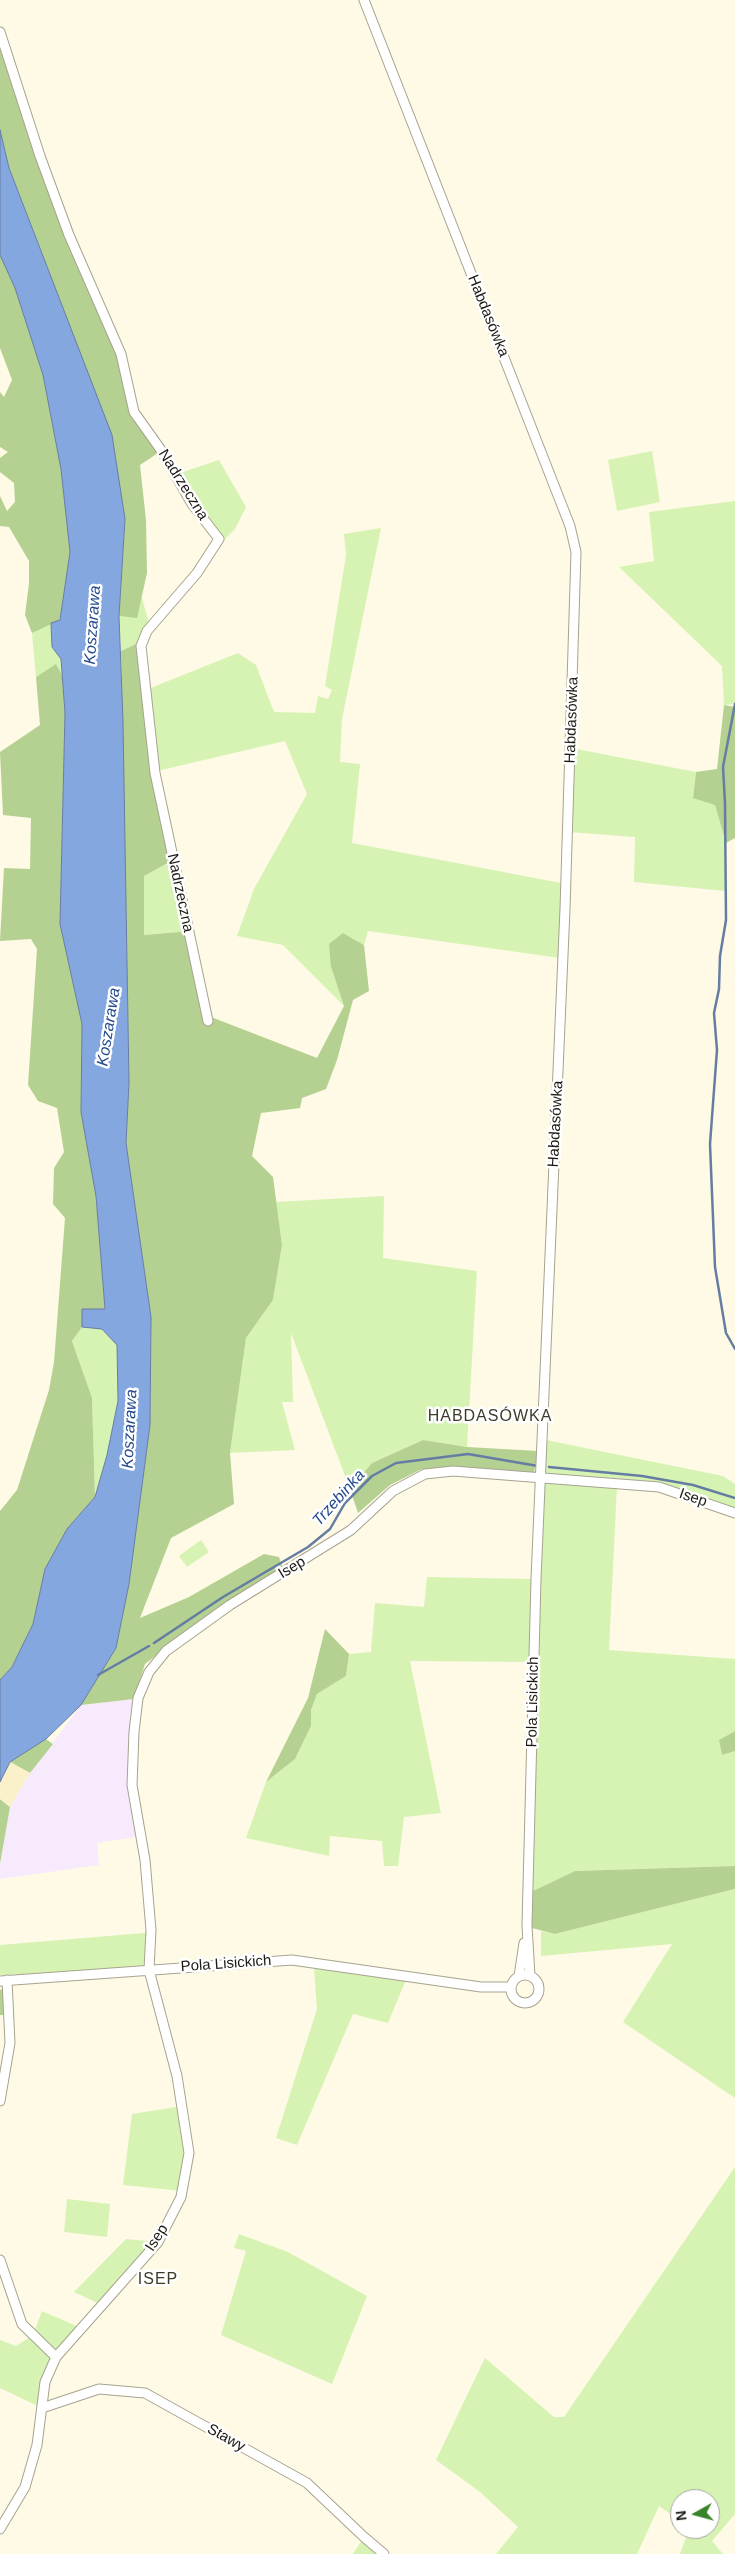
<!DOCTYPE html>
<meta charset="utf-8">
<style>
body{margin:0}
#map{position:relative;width:735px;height:2554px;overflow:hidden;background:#fefae5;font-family:Helvetica,sans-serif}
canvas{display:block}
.north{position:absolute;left:670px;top:2489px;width:50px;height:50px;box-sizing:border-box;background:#fff;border:1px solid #a5a4a1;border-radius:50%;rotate:263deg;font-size:14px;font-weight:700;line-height:20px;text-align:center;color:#1d1b14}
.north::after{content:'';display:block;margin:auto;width:18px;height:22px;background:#3a832a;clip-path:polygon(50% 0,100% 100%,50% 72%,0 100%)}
</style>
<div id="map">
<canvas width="735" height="2554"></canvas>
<div class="north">N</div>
</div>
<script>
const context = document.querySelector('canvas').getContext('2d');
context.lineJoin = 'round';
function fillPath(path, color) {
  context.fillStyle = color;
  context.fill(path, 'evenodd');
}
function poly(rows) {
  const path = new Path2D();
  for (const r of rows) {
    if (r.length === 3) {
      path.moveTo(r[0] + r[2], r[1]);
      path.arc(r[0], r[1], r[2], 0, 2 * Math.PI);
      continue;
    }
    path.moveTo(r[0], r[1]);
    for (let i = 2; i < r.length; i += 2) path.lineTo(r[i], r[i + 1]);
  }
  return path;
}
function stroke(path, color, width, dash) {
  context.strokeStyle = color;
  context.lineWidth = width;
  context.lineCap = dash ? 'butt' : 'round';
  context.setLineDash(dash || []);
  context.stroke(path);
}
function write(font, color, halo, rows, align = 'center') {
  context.font = font + ' Helvetica,sans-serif';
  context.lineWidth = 5;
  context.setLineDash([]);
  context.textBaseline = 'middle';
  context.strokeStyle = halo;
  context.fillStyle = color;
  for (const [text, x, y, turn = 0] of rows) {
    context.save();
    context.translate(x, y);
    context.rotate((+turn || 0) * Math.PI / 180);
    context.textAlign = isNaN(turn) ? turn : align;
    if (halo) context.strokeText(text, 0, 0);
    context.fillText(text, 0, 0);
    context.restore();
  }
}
fillPath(poly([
 [134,1699,129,1732,128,1785,136,1837,97,1843,99,1865,0,1879,0,1864,10,1807,30,1773,81,1705]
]), '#f7eafd');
fillPath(poly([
 [652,451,660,502,617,511,608,460],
 [219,460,246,507,235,529,225,539,219,539,174,475],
 [735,501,735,704,724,705,722,666,619,567,654,561,649,512],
 [381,528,342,719,340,762,360,764,352,843,566,884,560,958,368,931,364,945,343,933,331,967,344,1006,283,945,237,936,254,889,307,794,285,741,157,771,148,689,238,653,256,665,274,712,315,713,318,696,328,699,332,690,325,686,346,555,344,534],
 [141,595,149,623,141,664,138,664,136,644,121,651,119,616,136,617],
 [51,623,52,647,61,659,62,675,55,665,36,677,32,633],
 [571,748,696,772,693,797,715,804,726,843,725,891,634,882,635,837,568,832],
 [173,861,191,931,144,935,144,876],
 [384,1196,383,1258,477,1271,467,1447,423,1440,372,1463,350,1489,291,1333,293,1402,282,1402,295,1450,230,1453,246,1338,273,1300,282,1245,276,1202],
 [82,1327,102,1328,117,1345,118,1401,107,1455,95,1497,92,1398,72,1341],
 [541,1439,723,1476,735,1484,735,1513,659,1487,617,1485,609,1650,735,1659,735,1731,719,1740,722,1755,735,1751,735,1866,575,1871,533,1891,532,1928,531,1651,530,1662,410,1661,441,1813,404,1817,398,1866,384,1866,382,1841,330,1836,329,1856,246,1838,266,1782,295,1759,311,1726,311,1710,317,1694,346,1676,349,1654,371,1652,375,1603,424,1607,427,1577,531,1579,542,1478],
 [201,1540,209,1552,187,1567,179,1556],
 [735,1889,735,2098,623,2022,672,1944,541,1956,541,1931,555,1934],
 [151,1930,149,1970,0,1975,0,1945,144,1933],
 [323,1964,407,1977,388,2023,353,2014,297,2145,276,2138,317,2009,314,1969],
 [182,2106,189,2153,182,2191,123,2185,132,2114],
 [735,2167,735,2514,712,2541,723,2554,680,2554,689,2529,710,2529,710,2499,680,2499,680,2520,659,2506,637,2554,496,2554,518,2527,480,2492,436,2460,485,2358,554,2417,564,2417],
 [67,2199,110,2204,107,2237,64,2232],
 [239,2234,288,2252,367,2296,332,2384,221,2335,246,2251,234,2248],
 [126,2239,158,2242,102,2305,74,2292],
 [42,2311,81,2328,56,2357,42,2408,0,2388,0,2340,16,2346,33,2335],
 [364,2537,384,2554,353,2554]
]), '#d6f3b4');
fillPath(poly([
 [0,42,38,158,119,355,131,413,158,453,140,465,146,520,147,573,137,618,119,616,125,519,46,264,9,168,0,130],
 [0,255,15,288,43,375,61,469,70,552,60,620,32,633,25,615,29,583,29,561,9,527,0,526,0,496,7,511,15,502,14,483,0,472,0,458,8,452,0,447,0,392,4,397,12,380,0,348],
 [136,644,152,774,170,862,144,876,144,935,191,931,211,1017,317,1058,344,1006,331,967,329,944,343,933,364,945,369,991,353,1000,337,1060,326,1089,302,1098,300,1108,261,1113,252,1156,273,1177,282,1245,273,1300,246,1338,230,1453,234,1504,171,1538,140,1618,189,1597,264,1554,279,1557,283,1568,229,1600,145,1664,134,1699,81,1705,116,1648,129,1584,150,1425,151,1317,126,1143,129,1083,121,651],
 [56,664,62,675,65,713,60,924,82,1024,81,1112,96,1196,105,1310,82,1309,82,1327,72,1341,92,1398,95,1497,67,1529,45,1569,33,1624,12,1667,0,1680,0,1511,17,1490,49,1390,54,1362,65,1218,53,1204,54,1168,64,1152,57,1108,38,1101,28,1085,37,949,31,939,0,941,4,868,30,869,31,818,3,815,0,752,40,725,36,677],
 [724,705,735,707,735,838,726,843,715,805,693,798,696,772,717,769],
 [423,1440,467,1447,538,1451,534,1473,422,1469,390,1485,358,1513,350,1489,372,1463],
 [325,1629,349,1654,346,1676,317,1694,311,1710,311,1726,295,1759,266,1782,308,1698],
 [735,1731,735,1751,722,1755,719,1740],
 [46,1739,53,1744,30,1773,10,1762],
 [0,1799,10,1807,0,1864],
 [735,1866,735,1889,555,1934,532,1928,533,1891,575,1871],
 [4,1989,5,2015,0,2015,0,1990]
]), '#b4d191');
fillPath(poly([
 [10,1762,30,1773,10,1807,0,1799,0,1782]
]), '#faf0ca');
const water = poly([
 [0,130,9,168,112,435,125,519,119,616,123,722,129,1083,126,1143,151,1317,150,1425,129,1584,116,1648,81,1705,46,1739,10,1762,0,1782,0,1680,12,1667,33,1624,45,1569,67,1529,95,1497,107,1455,118,1401,117,1345,102,1329,82,1327,82,1309,105,1309,96,1196,81,1112,82,1024,60,924,65,713,61,659,52,647,51,623,60,620,70,552,61,469,43,375,15,288,0,255,0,130]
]);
fillPath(water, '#85a7e0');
stroke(water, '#667da3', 1);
stroke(poly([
 [735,704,723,767,725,803,726,920,720,956,719,989,714,1013,717,1050,710,1144,715,1267,726,1333,735,1349],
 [549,1467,642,1476,693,1485,735,1498],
 [154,1643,223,1597,308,1547,330,1529,345,1503,372,1476,396,1463,468,1454,538,1466],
 [98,1675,149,1646]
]), '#667da3', 2.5);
const minor = poly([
 [364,0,570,526,576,552,565,909,536,1579,527,1925,530,1976],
 [0,32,40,156,69,235,121,354,134,412,161,450,192,504,219,539,197,573,147,631,141,646,155,773,208,1021],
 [525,1989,14],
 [519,1976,524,1943],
 [0,1981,292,1960,481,1987,511,1987],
 [0,2101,10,2043,7,1980],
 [0,2260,22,2324,56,2357],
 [42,2408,99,2389,145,2393,307,2483,364,2537,384,2554],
 [0,2529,25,2487,37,2445,45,2382,56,2357,158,2242,181,2197,189,2153,177,2076,149,1970,151,1930,145,1860,132,1785,134,1732,138,1698,149,1672,166,1651,230,1605,351,1530,393,1491,425,1474,453,1471,659,1487,735,1513]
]);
stroke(minor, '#a7a38f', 11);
stroke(minor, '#fff', 9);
write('15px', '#1d1b14', '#fff', [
 ["Habdasówka",488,316,68],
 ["Nadrzeczna",183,485,58],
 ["Habdasówka",572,720,-88],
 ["Nadrzeczna",180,893,78],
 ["Habdasówka",556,1124,-87],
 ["Isep",693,1498,19],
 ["Isep",292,1568,-31],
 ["Pola Lisickich",533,1702,-89],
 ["Pola Lisickich",226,1964,-4],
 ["Isep",157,2238,-57],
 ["Stawy",226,2438,29]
]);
write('italic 16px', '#234a8e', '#fff', [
 ["Koszarawa",93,625,-86],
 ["Koszarawa",109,1027,-81],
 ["Koszarawa",130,1429,-87],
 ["Trzebinka",339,1498,-48]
]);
context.letterSpacing = '1px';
write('16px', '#3e3b2a', '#fff', [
 ["HABDASÓWKA",490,1417],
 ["ISEP",158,2280]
]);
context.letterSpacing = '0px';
</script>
